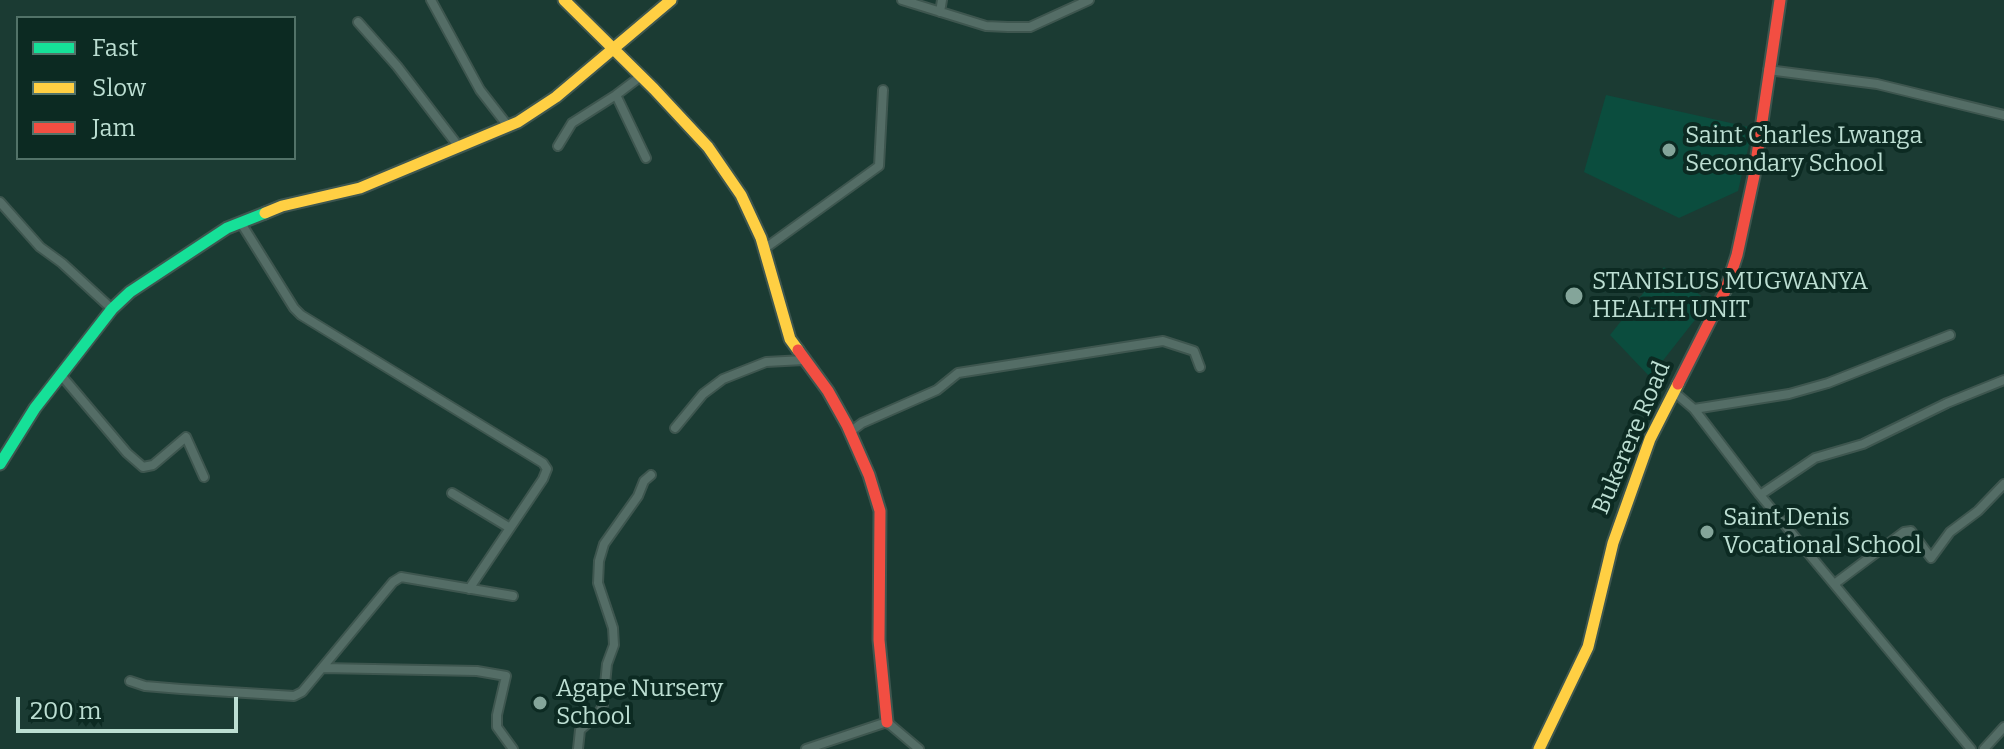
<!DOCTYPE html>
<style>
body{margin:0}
#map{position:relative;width:2004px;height:749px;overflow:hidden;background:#1b3b33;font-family:Bitter,serif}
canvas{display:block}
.legend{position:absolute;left:16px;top:16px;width:280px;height:144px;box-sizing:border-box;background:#0c2a22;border:2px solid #527268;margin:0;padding:10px 14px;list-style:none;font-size:24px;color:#bcded2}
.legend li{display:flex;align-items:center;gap:16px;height:40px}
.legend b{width:40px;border:2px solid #527268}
.scale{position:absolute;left:16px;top:697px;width:222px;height:36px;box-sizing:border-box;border:4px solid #bcded2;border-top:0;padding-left:10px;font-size:24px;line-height:28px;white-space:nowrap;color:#bcded2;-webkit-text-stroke:6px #0c2a22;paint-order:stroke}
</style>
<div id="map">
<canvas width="2004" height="749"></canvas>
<ul class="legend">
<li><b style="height:10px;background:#16e098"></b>Fast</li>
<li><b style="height:10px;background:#ffcf43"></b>Slow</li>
<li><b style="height:10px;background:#f24e42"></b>Jam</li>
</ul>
<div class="scale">200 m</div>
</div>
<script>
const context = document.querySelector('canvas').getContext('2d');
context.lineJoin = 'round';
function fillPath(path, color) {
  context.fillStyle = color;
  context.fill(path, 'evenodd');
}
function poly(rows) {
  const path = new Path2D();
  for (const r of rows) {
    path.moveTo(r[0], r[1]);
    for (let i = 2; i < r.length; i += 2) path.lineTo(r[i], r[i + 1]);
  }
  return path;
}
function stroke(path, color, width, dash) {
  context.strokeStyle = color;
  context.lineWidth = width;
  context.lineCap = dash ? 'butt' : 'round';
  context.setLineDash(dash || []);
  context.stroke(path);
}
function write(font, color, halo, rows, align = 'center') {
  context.font = font + ' Bitter,serif';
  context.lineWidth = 8;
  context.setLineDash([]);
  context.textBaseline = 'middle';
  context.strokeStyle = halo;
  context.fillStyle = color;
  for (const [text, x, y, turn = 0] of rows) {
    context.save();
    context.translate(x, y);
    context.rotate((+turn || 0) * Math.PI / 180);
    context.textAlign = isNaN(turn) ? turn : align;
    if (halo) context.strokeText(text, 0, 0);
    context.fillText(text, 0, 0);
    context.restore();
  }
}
fillPath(poly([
 [1606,95,1753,128,1738,191,1679,218,1584,172],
 [1664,267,1709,302,1650,377,1610,335]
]), '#0b4d3e');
const street = poly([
 [431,0,480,90,508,126],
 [902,0,986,26,1008,27,1030,27,1089,0],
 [940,12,942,0],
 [358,22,397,66,459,147],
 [1768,70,1877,84,2004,115],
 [641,76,616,95,646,158],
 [558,146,572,123,616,95],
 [0,202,40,247,62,263,112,309],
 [241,223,294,308,301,315,543,463,547,469,543,479,469,589],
 [764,249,879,166,883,90],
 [61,375,127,453,143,467,153,465,186,437,204,477],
 [1673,391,1694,409,1760,495,1971,749],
 [1694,409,1789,394,1828,383,1950,335],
 [675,428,703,394,723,379,766,362,804,360],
 [850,432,862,423,937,390,958,373,1163,341,1194,351,1200,367],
 [452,493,510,528],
 [1760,495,1815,458,1863,444,1947,403,2004,380],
 [1837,582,1904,532,1911,531,1931,558,1950,532,1978,511,2004,484],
 [322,668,393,582,401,577,513,596],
 [130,681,145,686,181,689,294,696,302,692,322,668,477,671,506,676,497,715,497,727,513,749],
 [578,749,580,730,599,713,603,705,607,664,614,645,613,628,598,583,599,561,604,544,638,496,644,481,651,475],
 [806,749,887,722,919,749],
 [1984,749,2004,727]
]);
const fast = poly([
 [0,464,35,408,112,309,130,292,227,228,265,213]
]);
const slow = poly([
 [564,0,654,89,708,147,741,195,761,238,790,339,798,350],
 [265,213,282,206,360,188,518,122,556,97,671,0],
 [1539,749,1588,647,1613,543,1650,439,1678,384]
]);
const jam = poly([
 [798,350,828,391,847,425,869,475,880,511,879,640,887,722],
 [1678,384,1726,289,1737,255,1754,176,1780,0]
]);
stroke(street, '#3e564f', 12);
stroke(fast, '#3e564f', 15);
stroke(slow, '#3e564f', 15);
stroke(jam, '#3e564f', 15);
stroke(street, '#546d66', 8);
stroke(fast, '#16e098', 11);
stroke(slow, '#ffcf43', 11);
stroke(jam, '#f24e42', 11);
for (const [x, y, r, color] of [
 [1669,150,8,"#84a59a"],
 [1574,296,10,"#84a59a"],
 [1707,532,8,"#84a59a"],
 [540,703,8,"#84a59a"]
]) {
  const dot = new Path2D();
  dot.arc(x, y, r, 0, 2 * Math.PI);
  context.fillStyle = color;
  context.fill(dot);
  stroke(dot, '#0c2a22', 3);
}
write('24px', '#bcded2', '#0c2a22', [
 ["Saint Charles Lwanga",1685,136],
 ["Secondary School",1685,164],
 ["STANISLUS MUGWANYA",1592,282],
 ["HEALTH UNIT",1592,310],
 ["Saint Denis",1723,518],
 ["Vocational School",1723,546],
 ["Agape Nursery",556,689],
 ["School",556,717]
], 'left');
write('24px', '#bcded2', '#0c2a22', [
 ["Bukerere Road",1632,438,-67]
]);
</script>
